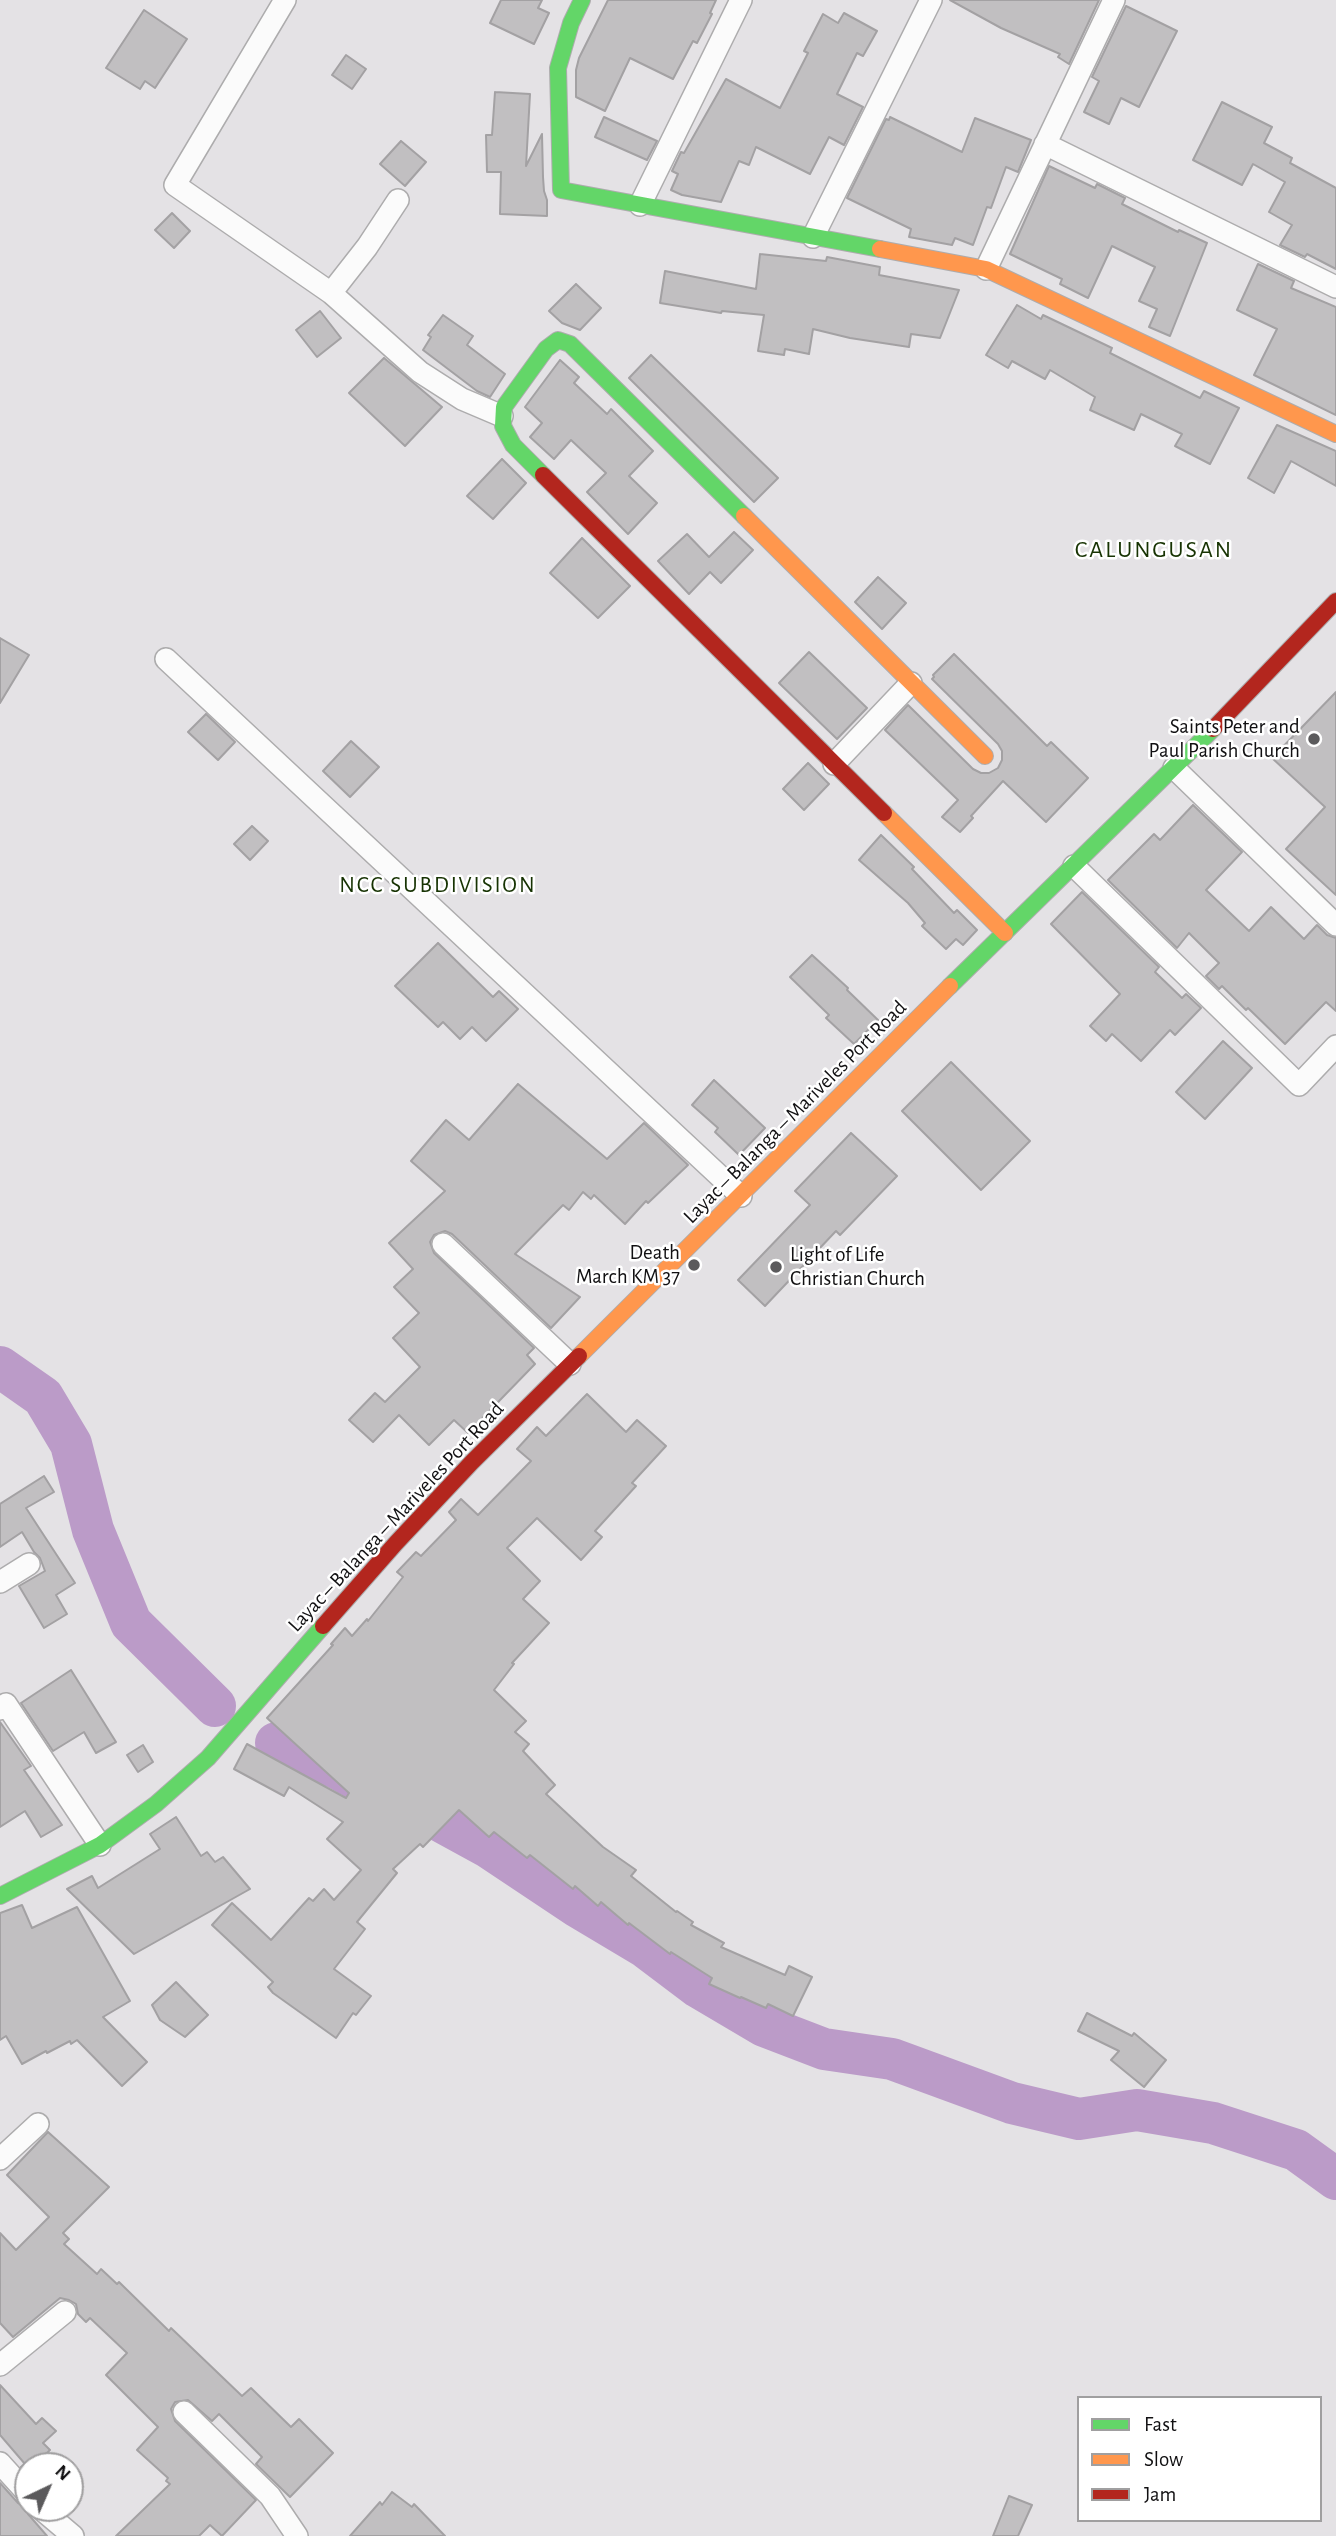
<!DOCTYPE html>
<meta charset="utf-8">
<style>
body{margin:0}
#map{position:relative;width:1336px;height:2536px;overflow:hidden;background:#e4e2e5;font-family:"Alegreya Sans",sans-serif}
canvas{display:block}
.legend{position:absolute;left:1077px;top:2396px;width:245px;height:126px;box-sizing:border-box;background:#fff;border:2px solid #a09fa0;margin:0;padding:9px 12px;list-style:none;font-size:21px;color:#111012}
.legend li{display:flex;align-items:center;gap:14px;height:35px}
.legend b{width:35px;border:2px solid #a09fa0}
.north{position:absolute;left:14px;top:2452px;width:70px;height:70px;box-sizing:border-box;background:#fff;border:2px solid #a09fa0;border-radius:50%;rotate:44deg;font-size:19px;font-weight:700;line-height:28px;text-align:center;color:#111012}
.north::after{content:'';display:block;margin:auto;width:24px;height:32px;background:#5b5a5c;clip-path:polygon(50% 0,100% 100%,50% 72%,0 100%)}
</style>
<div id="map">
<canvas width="1336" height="2536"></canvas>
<ul class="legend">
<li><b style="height:9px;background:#63d668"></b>Fast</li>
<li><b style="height:9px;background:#ff974d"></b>Slow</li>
<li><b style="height:9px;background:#b3261e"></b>Jam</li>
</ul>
<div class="north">N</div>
</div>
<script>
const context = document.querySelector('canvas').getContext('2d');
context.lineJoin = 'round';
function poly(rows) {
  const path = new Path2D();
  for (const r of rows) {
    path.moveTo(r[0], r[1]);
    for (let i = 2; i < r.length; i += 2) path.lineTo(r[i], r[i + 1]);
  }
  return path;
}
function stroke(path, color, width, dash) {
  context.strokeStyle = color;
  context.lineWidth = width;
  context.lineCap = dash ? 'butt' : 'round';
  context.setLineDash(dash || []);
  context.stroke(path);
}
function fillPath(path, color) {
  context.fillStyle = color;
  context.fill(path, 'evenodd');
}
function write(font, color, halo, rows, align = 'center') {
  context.font = font + ' "Alegreya Sans",sans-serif';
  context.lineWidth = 5;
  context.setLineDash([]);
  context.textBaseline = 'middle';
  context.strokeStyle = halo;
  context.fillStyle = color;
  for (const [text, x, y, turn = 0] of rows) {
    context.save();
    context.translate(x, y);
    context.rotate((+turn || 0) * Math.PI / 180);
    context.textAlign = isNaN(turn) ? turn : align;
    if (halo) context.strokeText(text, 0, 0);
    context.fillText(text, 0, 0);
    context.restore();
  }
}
stroke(poly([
 [0,1367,43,1397,71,1444,93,1530,131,1623,215,1706],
 [276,1743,337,1768,386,1796,424,1812,488,1847,578,1907,645,1947,698,1987,764,2026,824,2049,892,2059,1012,2103,1079,2119,1137,2110,1213,2123,1296,2150,1336,2179]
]), '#bb9bc8', 42);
const building = poly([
 [501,0,542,0,538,8,549,13,534,44,490,23,501,0],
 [608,0,716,0,710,13,712,14,697,43,693,41,673,79,630,58,605,111,576,97,576,70,579,58,608,0],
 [950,0,1099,0,1069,64,1058,57,1060,54,1001,28,950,0],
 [1126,6,1177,31,1139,107,1121,98,1109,124,1084,112,1099,81,1092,77,1126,6],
 [144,10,187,39,155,88,145,81,140,89,106,68,144,10],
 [844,13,877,31,863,56,857,53,837,94,863,107,844,145,829,137,810,174,756,147,749,165,739,161,721,202,682,195,671,190,678,174,672,171,681,152,684,153,726,79,780,108,808,53,804,51,823,14,838,23,844,13],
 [346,55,366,69,352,89,332,75,346,55],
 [495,92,530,94,526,166,542,134,543,177,544,191,547,200,547,216,500,214,501,172,487,172,486,135,492,135,495,92],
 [1222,102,1272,127,1264,143,1292,158,1290,163,1336,188,1336,269,1307,254,1305,257,1280,245,1292,225,1269,212,1285,182,1253,164,1242,185,1193,160,1222,102],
 [604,117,657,141,647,160,595,137,604,117],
 [890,117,962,152,975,118,1031,140,1018,172,1006,167,991,208,987,207,973,245,955,238,952,245,909,237,911,229,847,198,886,119,889,120,890,117],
 [401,141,426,162,405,186,380,164,401,141],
 [1049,166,1095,188,1097,184,1125,198,1122,204,1178,232,1179,230,1207,243,1170,336,1149,327,1157,309,1139,301,1155,267,1112,246,1088,298,1060,284,1062,279,1010,254,1049,166],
 [172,213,190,231,174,248,155,230,172,213],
 [760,254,826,261,827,257,880,267,879,275,959,290,940,338,911,334,909,347,850,338,813,329,809,354,785,349,784,355,758,351,764,315,722,311,721,313,660,303,665,271,756,289,760,254],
 [1258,264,1294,281,1291,288,1336,307,1336,415,1254,375,1277,329,1237,310,1258,264],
 [576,284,601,308,580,330,562,323,549,311,576,284],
 [1017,305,1041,319,1043,315,1112,348,1110,353,1200,398,1204,391,1239,408,1210,464,1175,446,1182,434,1141,414,1134,430,1090,410,1095,397,1050,370,1045,379,1012,361,1008,368,986,355,1017,305],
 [320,311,341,338,317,357,296,330,320,311],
 [443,315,473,336,467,345,505,374,490,397,477,391,423,350,431,337,428,335,443,315],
 [651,355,778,478,754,502,629,378,651,355],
 [384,358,442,407,405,446,349,393,384,358],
 [560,360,579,377,574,383,607,414,611,409,653,451,629,476,657,503,628,534,587,492,606,473,571,440,554,459,530,437,542,423,525,407,560,360],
 [1277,425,1336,451,1336,486,1291,461,1274,493,1248,478,1277,425],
 [502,459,526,483,493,519,467,496,502,459],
 [734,532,753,550,721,583,710,572,689,594,658,561,687,534,709,557,734,532],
 [582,538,630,586,598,618,550,573,582,538],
 [878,577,906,603,882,629,855,602,878,577],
 [0,638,29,655,0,703,0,638],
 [809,652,867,708,837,739,779,683,809,652],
 [954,654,1047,746,1051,742,1088,778,1046,822,1003,781,971,816,973,818,960,832,942,817,958,800,885,730,908,705,973,769,981,773,989,773,998,768,1002,760,1002,751,998,744,932,679,934,677,933,675,954,654],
 [1336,692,1336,895,1286,849,1325,807,1272,758,1336,692],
 [206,714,235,742,218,760,188,732,206,714],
 [351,741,379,767,350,797,323,771,351,741],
 [808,763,829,784,804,810,783,789,808,763],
 [1193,805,1242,852,1206,890,1249,931,1271,907,1304,939,1317,925,1327,935,1336,938,1336,1011,1326,1002,1285,1044,1248,1008,1246,1010,1222,986,1219,989,1206,976,1219,963,1189,933,1177,948,1108,880,1154,834,1160,840,1193,805],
 [252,826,268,841,250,860,234,844,252,826],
 [881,835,914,867,912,869,954,913,957,910,977,930,963,945,956,939,946,949,922,926,925,923,908,903,859,860,881,835],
 [1082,892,1159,967,1155,972,1182,998,1186,994,1201,1008,1175,1035,1170,1030,1141,1061,1112,1034,1106,1041,1090,1026,1120,994,1051,924,1082,892],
 [438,943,493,997,499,991,518,1009,486,1041,472,1027,460,1039,443,1022,438,1027,395,986,438,943],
 [812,955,848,988,847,990,878,1020,854,1044,826,1018,829,1015,790,977,812,955],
 [1223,1041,1252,1068,1205,1119,1176,1092,1223,1041],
 [951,1062,1030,1141,981,1190,902,1111,951,1062],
 [714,1080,765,1128,739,1155,715,1132,718,1128,692,1105,714,1080],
 [518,1084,607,1159,644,1123,688,1165,648,1203,646,1201,625,1224,594,1195,591,1199,583,1192,569,1210,563,1205,515,1254,580,1297,551,1328,452,1234,445,1231,434,1235,430,1242,434,1253,534,1348,527,1355,535,1364,468,1433,454,1420,429,1445,399,1415,373,1442,349,1420,375,1393,385,1402,420,1367,393,1338,419,1313,394,1287,413,1269,389,1243,445,1191,411,1161,446,1120,469,1140,518,1084],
 [851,1133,897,1176,840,1235,836,1231,765,1306,738,1280,810,1205,795,1191,851,1133],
 [587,1394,626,1432,637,1420,666,1446,632,1483,636,1486,595,1531,602,1537,581,1560,537,1518,507,1548,540,1581,523,1599,549,1623,512,1663,514,1664,494,1690,526,1721,515,1732,529,1744,523,1751,555,1785,546,1794,603,1847,636,1870,631,1876,676,1912,677,1911,693,1922,691,1925,724,1943,721,1947,785,1975,789,1966,812,1977,793,2016,768,2004,766,2008,741,1997,740,1998,709,1984,712,1978,671,1952,670,1954,629,1923,628,1925,601,1902,598,1906,575,1886,573,1889,530,1855,527,1858,494,1832,489,1837,459,1810,423,1847,420,1844,393,1869,397,1873,357,1922,365,1929,334,1969,371,1996,356,2015,353,2013,336,2038,273,1993,268,1987,273,1982,212,1925,232,1903,271,1940,309,1898,313,1901,324,1889,334,1900,361,1870,327,1839,343,1822,289,1787,284,1796,234,1769,247,1744,346,1798,349,1793,267,1718,333,1645,331,1644,345,1628,352,1636,367,1619,368,1621,403,1577,397,1572,416,1552,421,1556,456,1520,449,1512,461,1499,478,1515,531,1461,517,1449,537,1427,546,1436,587,1394],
 [44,1476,54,1492,26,1508,75,1583,56,1595,67,1614,44,1628,19,1586,45,1571,40,1558,34,1552,22,1532,0,1547,0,1504,44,1476],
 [71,1670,116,1742,96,1753,84,1732,53,1751,21,1703,71,1670],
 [0,1722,31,1766,24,1770,62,1825,41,1837,25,1811,0,1827,0,1722],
 [143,1745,153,1762,138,1772,127,1755,143,1745],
 [176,1817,201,1856,207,1852,215,1862,223,1857,250,1889,134,1954,67,1889,92,1876,98,1888,160,1849,150,1834,176,1817],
 [22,1905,32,1928,77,1907,130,2001,103,2017,147,2062,122,2086,77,2040,71,2044,70,2041,47,2053,46,2051,22,2064,6,2036,0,2040,0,1913,22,1905],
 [176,1982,208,2015,185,2037,160,2020,152,2005,176,1982],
 [1087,2013,1132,2036,1134,2033,1166,2060,1144,2087,1111,2060,1119,2051,1078,2031,1087,2013],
 [48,2132,109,2187,63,2233,69,2239,64,2244,97,2274,101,2269,117,2284,119,2282,169,2331,171,2328,242,2396,251,2388,291,2427,299,2419,333,2453,290,2497,256,2464,262,2457,219,2414,212,2421,188,2400,175,2402,171,2409,175,2421,256,2500,222,2536,210,2525,199,2536,116,2536,170,2484,166,2481,168,2478,137,2450,158,2427,106,2375,127,2353,90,2318,86,2322,78,2314,76,2304,69,2300,60,2298,13,2337,0,2323,0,2233,16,2250,49,2217,7,2175,48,2132],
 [0,2385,36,2424,42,2418,56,2431,43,2443,50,2450,33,2466,28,2466,28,2474,21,2467,25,2464,0,2435,0,2385],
 [0,2483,18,2503,27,2507,28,2514,47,2536,0,2536,0,2483],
 [392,2492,412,2507,414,2504,445,2536,350,2536,380,2502,382,2505,392,2492],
 [1009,2496,1032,2505,1018,2536,993,2536,1009,2496]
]);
fillPath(building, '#c1bfc1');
stroke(building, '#a3a1a3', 2);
const street = poly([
 [285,0,175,185,331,293,420,372,462,399,502,416],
 [1045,144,1336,287],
 [640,205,741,0],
 [813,237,931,0],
 [986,269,1114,0],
 [331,293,367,247,398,200],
 [166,659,741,1196],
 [834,764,911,683],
 [1174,768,1336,925],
 [1074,866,1299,1085,1336,1046],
 [443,1244,570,1364],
 [0,1582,29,1564],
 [0,1709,6,1704,100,1845],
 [0,2159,38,2124],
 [0,2365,65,2312],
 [184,2412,270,2496,297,2536],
 [0,2463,28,2494],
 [40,2508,73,2536]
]);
const fast = poly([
 [582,0,571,23,558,68,561,190,880,249],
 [543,475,513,445,503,426,504,407,546,349,558,340,570,344,744,516],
 [950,986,1213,729],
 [0,1896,100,1845,156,1804,208,1758,323,1626]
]);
const slow = poly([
 [880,249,986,269,1336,434],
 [744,516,985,756],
 [884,813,1005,933],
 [579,1356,950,986]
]);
const jam = poly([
 [543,475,884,813],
 [1213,729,1336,601],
 [323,1626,396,1543,472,1462,579,1356]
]);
stroke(street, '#adacad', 24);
stroke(fast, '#adacad', 18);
stroke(slow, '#adacad', 18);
stroke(jam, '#adacad', 18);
stroke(street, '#fbfbfb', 21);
stroke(fast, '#63d668', 16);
stroke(slow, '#ff974d', 16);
stroke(jam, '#b3261e', 16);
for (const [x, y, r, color] of [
 [1314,739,7,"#5b5a5c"],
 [694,1265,7,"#5b5a5c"],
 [776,1267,7,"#5b5a5c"]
]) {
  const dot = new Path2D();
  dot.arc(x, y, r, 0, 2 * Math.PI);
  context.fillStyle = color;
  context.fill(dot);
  stroke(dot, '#fff', 2.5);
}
write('21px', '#111012', '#fff', [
 ["Saints Peter and",1300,727],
 ["Paul Parish Church",1300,751],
 ["Death",680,1253],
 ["March KM 37",680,1277],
 ["Light of Life",790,1255,"left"],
 ["Christian Church",790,1279,"left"]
], 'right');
write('21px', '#111012', '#fff', [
 ["Layac – Balanga – Mariveles Port Road",795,1112,-45],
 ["Layac – Balanga – Mariveles Port Road",396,1517,-47]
]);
context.letterSpacing = '2px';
write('23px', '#173303', '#fff', [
 ["NCC SUBDIVISION",438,885]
]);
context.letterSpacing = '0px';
context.letterSpacing = '2px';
write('24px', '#173303', '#fff', [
 ["CALUNGUSAN",1154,550]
]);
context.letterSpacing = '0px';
</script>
